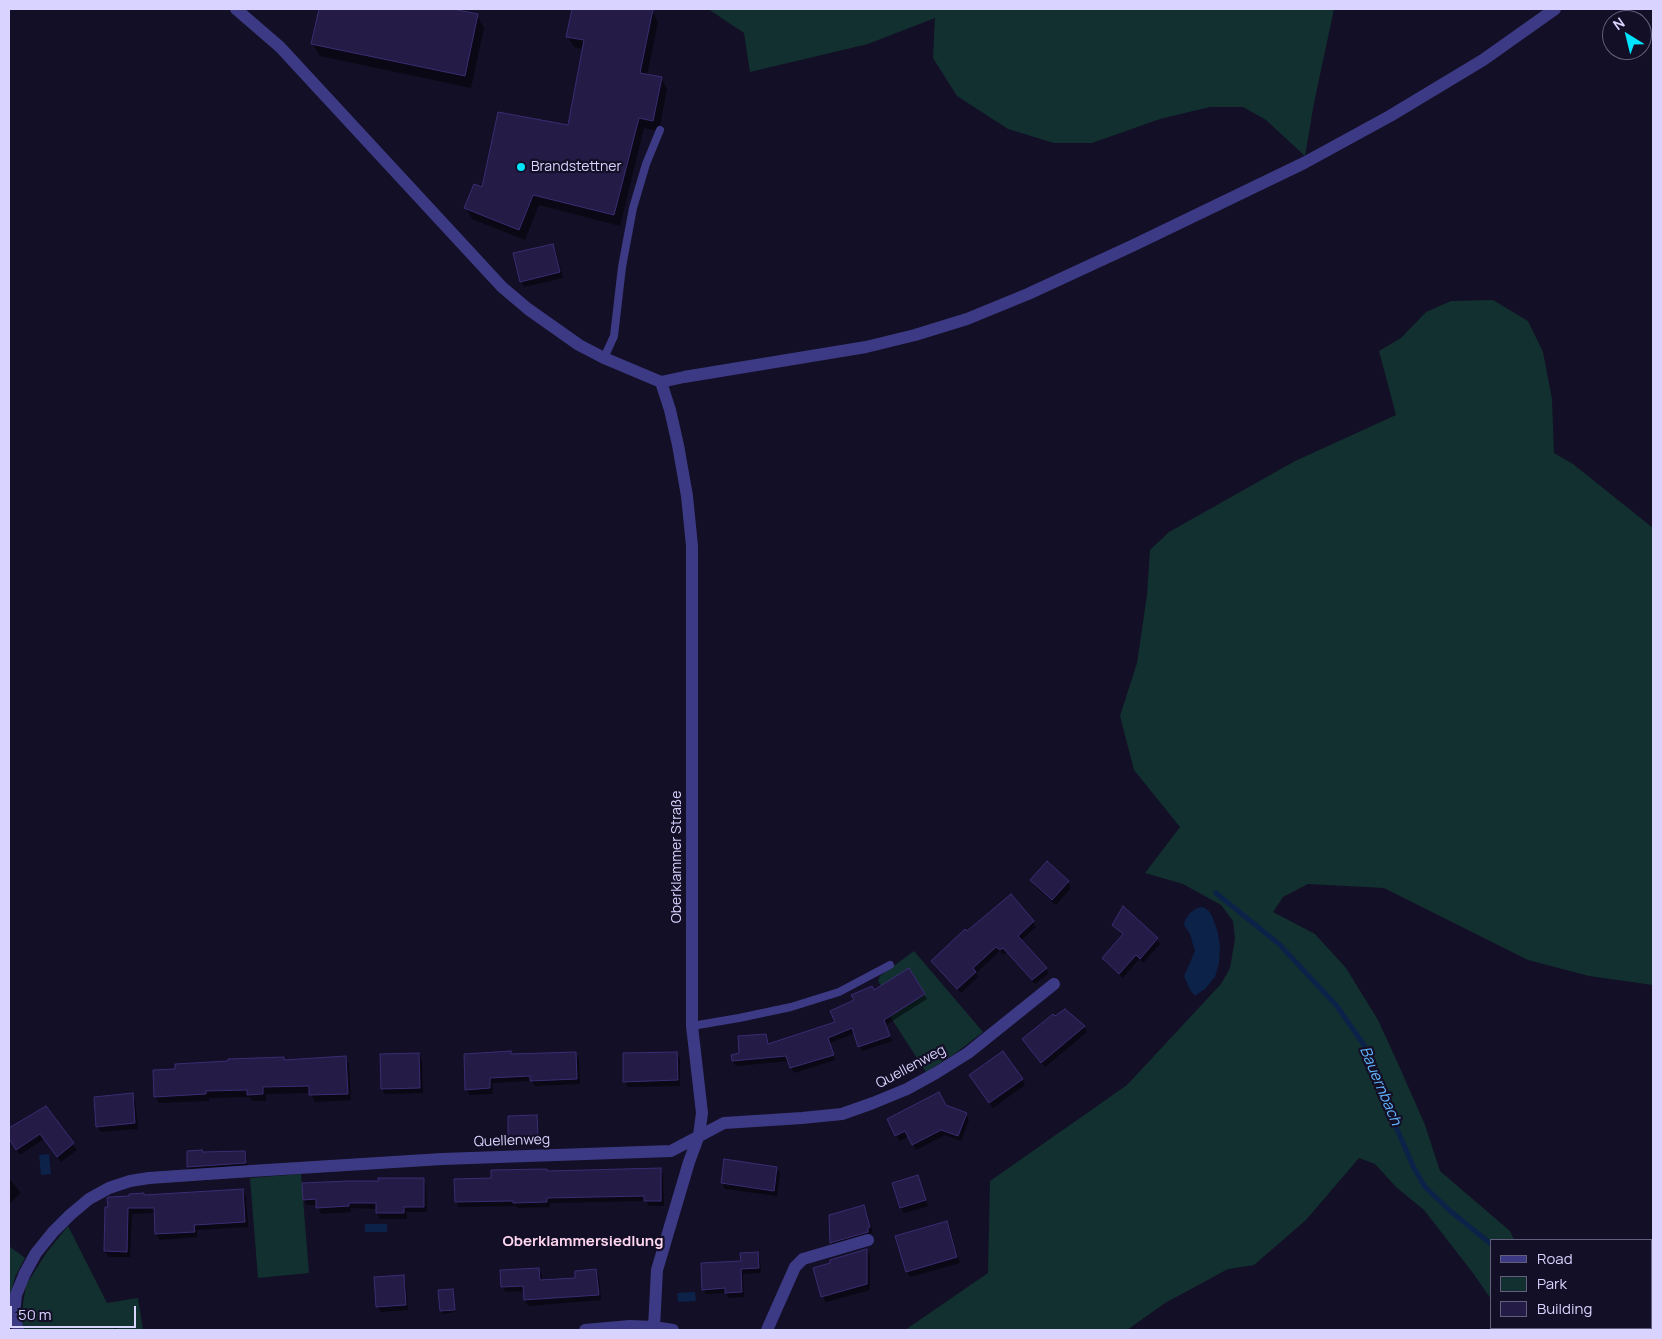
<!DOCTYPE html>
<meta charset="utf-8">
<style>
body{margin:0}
#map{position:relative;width:1662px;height:1339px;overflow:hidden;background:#130f26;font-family:Manrope,sans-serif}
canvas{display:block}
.frame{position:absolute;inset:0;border:10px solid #d9d4ff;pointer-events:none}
.legend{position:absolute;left:1490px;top:1239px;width:162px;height:90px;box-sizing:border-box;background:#130f26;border:1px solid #625e7d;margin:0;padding:6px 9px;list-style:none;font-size:15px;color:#d9d4ff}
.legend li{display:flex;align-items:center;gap:10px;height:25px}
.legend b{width:25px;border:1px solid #625e7d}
.north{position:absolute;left:1602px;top:10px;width:50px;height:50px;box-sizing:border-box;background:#130f26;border:1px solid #625e7d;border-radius:50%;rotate:324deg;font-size:14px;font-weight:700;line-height:20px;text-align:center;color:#d9d4ff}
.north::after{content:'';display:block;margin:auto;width:18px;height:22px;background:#00e5ff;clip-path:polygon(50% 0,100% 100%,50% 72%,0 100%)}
.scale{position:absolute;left:10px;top:1306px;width:126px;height:22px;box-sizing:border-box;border:2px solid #d9d4ff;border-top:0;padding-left:6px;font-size:15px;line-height:18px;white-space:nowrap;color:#d9d4ff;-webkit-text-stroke:4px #130f26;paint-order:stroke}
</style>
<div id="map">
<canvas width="1662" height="1339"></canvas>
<div class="frame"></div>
<ul class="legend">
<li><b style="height:6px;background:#3d3a85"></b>Road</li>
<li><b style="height:14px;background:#12302f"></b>Park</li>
<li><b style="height:14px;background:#241b47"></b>Building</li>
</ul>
<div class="north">N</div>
<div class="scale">50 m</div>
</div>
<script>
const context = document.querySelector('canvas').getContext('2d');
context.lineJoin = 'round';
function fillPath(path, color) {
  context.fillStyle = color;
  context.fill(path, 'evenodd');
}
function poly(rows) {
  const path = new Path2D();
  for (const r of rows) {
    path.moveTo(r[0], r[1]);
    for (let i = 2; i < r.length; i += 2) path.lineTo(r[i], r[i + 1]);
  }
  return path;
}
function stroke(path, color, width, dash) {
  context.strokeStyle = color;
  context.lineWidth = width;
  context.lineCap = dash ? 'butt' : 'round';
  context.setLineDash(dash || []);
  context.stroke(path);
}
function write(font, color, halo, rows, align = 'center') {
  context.font = font + ' Manrope,sans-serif';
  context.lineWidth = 4.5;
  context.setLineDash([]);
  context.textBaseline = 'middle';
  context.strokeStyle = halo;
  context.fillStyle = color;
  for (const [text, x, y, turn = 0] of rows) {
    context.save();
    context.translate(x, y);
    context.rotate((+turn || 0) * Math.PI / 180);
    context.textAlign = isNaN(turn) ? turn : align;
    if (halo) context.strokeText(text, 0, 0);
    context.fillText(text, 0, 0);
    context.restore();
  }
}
fillPath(poly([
 [708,9,1334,9,1314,103,1305,156,1266,120,1243,107,1210,107,1160,119,1092,143,1054,143,1008,129,957,96,933,58,935,18,868,44,750,72,744,33],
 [1493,300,1528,321,1543,352,1552,399,1554,453,1573,464,1653,528,1653,985,1589,976,1528,960,1384,888,1308,884,1283,897,1273,912,1315,934,1346,968,1378,1020,1400,1068,1425,1125,1440,1171,1510,1231,1514,1240,1491,1240,1491,1299,1473,1273,1424,1210,1396,1187,1375,1164,1359,1158,1306,1220,1254,1265,1228,1269,1165,1303,1127,1330,905,1330,988,1273,990,1181,1127,1085,1221,984,1230,968,1235,939,1233,921,1221,905,1183,884,1145,873,1180,827,1134,770,1120,716,1137,663,1147,595,1150,550,1169,532,1295,461,1396,415,1379,351,1401,338,1426,312,1451,301],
 [914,951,983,1032,953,1055,926,1072,880,1001,884,991,878,981,880,976],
 [301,1174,309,1273,258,1278,250,1178],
 [68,1226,107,1303,138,1298,143,1330,117,1330,116,1328,110,1330,24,1330,21,1316,26,1285,47,1252],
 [9,1246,25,1258,15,1277,9,1302],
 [1511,1328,1581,1328,1582,1330,1513,1330]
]), '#12302f');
fillPath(poly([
 [1203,907,1209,911,1212,916,1218,933,1220,948,1219,963,1215,977,1205,989,1195,996,1190,990,1184,976,1195,951,1190,934,1184,925,1185,920,1190,913,1197,908],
 [49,1154,51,1174,41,1175,39,1155],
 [365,1224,387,1224,387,1232,365,1232],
 [695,1292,696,1301,678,1302,677,1293]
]), '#0c2248');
fillPath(poly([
 [320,9,446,9,477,15,484,28,471,88,320,56,313,44],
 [573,9,640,9,652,11,658,22,647,76,661,78,667,89,659,131,644,128,620,226,539,205,525,240,472,219,466,208,483,188,569,127,583,49,574,47,568,37],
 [553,245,556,251,563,278,524,287,521,281],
 [1032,880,1068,882,1071,888,1056,905,1035,886],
 [1011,896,1036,927,1020,941,1049,973,1035,984,1007,952,1003,955,1000,951,976,973,978,977,961,993,933,961],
 [1123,908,1157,939,1160,944,1143,963,1139,959,1123,978,1106,963,1103,958,1123,936,1113,925],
 [908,970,927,999,886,1025,892,1041,862,1051,855,1033,830,1043,835,1060,794,1073,789,1061,736,1066,733,1061,766,1035,769,1044,837,1023,874,992],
 [1065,1010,1084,1027,1087,1032,1045,1067,1023,1040],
 [575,1053,579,1059,580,1084,535,1086,532,1081,492,1083,493,1094,470,1095,466,1089,512,1056],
 [676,1053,680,1059,680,1086,628,1087,625,1081],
 [419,1054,422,1060,423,1093,385,1094,382,1089],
 [345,1058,349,1064,351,1100,315,1102,311,1093,266,1094,266,1101,252,1101,249,1097,209,1098,209,1101,159,1103,155,1096,284,1059,285,1061],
 [1022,1080,1025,1085,993,1108,974,1081],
 [132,1095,135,1100,138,1129,101,1132,97,1126],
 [945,1106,966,1114,969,1120,961,1141,945,1135,916,1150,909,1136,900,1141,896,1135],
 [46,1108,77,1150,61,1162,44,1139,20,1155,9,1137,9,1130],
 [536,1117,538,1119,538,1137,511,1138,509,1136],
 [245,1152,247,1156,247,1167,191,1171,188,1167],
 [777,1168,780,1174,777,1196,725,1189,722,1183],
 [660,1170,663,1175,664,1206,649,1206,646,1201,550,1203,550,1207,518,1208,516,1206,459,1207,456,1202,492,1179,547,1172],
 [917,1177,928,1206,904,1213,901,1208],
 [9,1178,21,1193,9,1204],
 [423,1179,426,1185,427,1212,406,1212,407,1219,380,1219,377,1213,377,1209,351,1208,351,1212,321,1214,318,1205,307,1205,304,1200,380,1182],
 [243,1190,246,1196,248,1227,197,1230,197,1237,160,1240,156,1234,155,1213,132,1214,130,1257,109,1257,105,1251,106,1209,144,1196],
 [864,1206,867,1212,873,1233,870,1233,870,1238,834,1248,831,1242],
 [946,1223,950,1228,960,1263,910,1277,907,1272],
 [867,1250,870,1256,870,1290,826,1302,823,1297,815,1269,831,1264],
 [757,1253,760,1259,761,1273,743,1274,744,1297,729,1298,726,1293,706,1294,703,1289],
 [539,1269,542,1275,542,1281,577,1279,596,1271,599,1277,601,1300,528,1306,525,1300,525,1291,506,1292,502,1286],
 [403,1276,406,1282,408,1310,381,1312,377,1306],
 [452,1290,455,1312,443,1314,440,1291]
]), '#0007');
stroke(poly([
 [1216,893,1279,944,1336,1005,1364,1045,1372,1072,1413,1166,1425,1187,1449,1210,1491,1244],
 [1564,1328,1566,1330]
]), '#0c2248', 5);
const building = poly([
 [319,9,452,9,478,14,465,76,311,44,319,9],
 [572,9,653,9,640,73,662,77,653,121,639,118,614,215,533,195,519,230,464,208,474,184,482,187,498,112,568,125,584,40,566,37,572,9],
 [553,244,560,272,520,282,513,253,553,244],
 [1047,861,1069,881,1052,900,1030,880,1047,861],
 [1011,894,1034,921,1018,936,1047,968,1032,980,1003,948,1000,950,996,947,973,968,976,972,957,989,931,961,965,929,967,931,1011,894],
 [1123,906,1158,938,1140,959,1136,955,1119,974,1102,958,1123,934,1112,925,1123,906],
 [909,968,925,994,884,1020,890,1036,858,1047,852,1028,828,1038,834,1055,790,1068,786,1056,732,1061,731,1055,739,1053,738,1036,766,1034,768,1044,835,1022,830,1011,854,1000,851,995,872,986,874,990,909,968],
 [1065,1009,1085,1026,1041,1063,1022,1039,1053,1014,1055,1016,1065,1009],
 [511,1051,511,1054,576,1052,577,1079,530,1081,530,1076,490,1078,490,1088,465,1090,464,1054,511,1051],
 [1003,1051,1023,1079,989,1103,969,1075,1003,1051],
 [677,1052,678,1080,623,1082,623,1053,677,1052],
 [419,1053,420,1088,381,1089,380,1054,419,1053],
 [346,1056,348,1094,309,1095,309,1086,263,1087,263,1094,247,1095,247,1090,206,1091,206,1094,154,1097,153,1070,175,1069,175,1064,228,1061,228,1059,284,1057,284,1060,346,1056],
 [939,1092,946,1105,967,1113,958,1136,941,1130,912,1145,905,1131,895,1136,887,1119,939,1092],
 [133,1093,135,1123,96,1127,94,1097,133,1093],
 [46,1106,74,1143,57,1157,40,1134,16,1150,9,1138,9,1128,46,1106],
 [537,1115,538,1135,508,1136,508,1116,537,1115],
 [202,1150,202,1152,245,1151,246,1163,187,1167,187,1151,202,1150],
 [724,1159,777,1167,774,1191,721,1183,724,1159],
 [661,1168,661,1201,644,1201,644,1196,547,1198,547,1202,513,1203,513,1201,455,1202,454,1179,491,1178,491,1170,547,1169,547,1171,661,1168],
 [918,1175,926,1200,900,1208,892,1183,918,1175],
 [378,1178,424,1178,424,1207,404,1207,404,1213,376,1213,376,1203,349,1203,349,1206,316,1208,316,1199,303,1200,302,1183,348,1181,379,1181,378,1178],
 [243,1189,245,1222,194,1225,195,1232,155,1234,154,1208,128,1208,127,1252,104,1251,105,1207,108,1207,107,1198,109,1197,129,1196,129,1194,144,1193,144,1195,243,1189],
 [864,1205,870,1227,868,1228,868,1232,830,1243,829,1215,864,1205],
 [947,1221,957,1257,906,1272,895,1236,947,1221],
 [867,1249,867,1284,821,1297,813,1268,830,1263,830,1260,867,1249],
 [758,1252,759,1268,741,1269,742,1292,725,1293,725,1288,702,1290,701,1263,741,1261,740,1253,758,1252],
 [539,1268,540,1280,575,1278,575,1271,596,1269,599,1295,524,1300,523,1286,501,1287,500,1270,539,1268],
 [404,1275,406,1305,376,1307,374,1277,404,1275],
 [453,1289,455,1310,440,1311,438,1290,453,1289]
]);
fillPath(building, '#241b47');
stroke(building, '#3b2d73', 1);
stroke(poly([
 [604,358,614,336,622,267,633,208,646,164,660,130],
 [692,1026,739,1018,791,1007,839,992,890,965]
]), '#3d3a85', 8);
stroke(poly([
 [236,9,280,47,502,287,528,309,579,345,604,358,661,382,684,377,866,347,915,335,967,319,1028,294,1134,245,1304,163,1390,116,1483,60,1555,9],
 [661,382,670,410,678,445,687,496,692,546,692,1026,702,1113,699,1135,689,1162,657,1270,654,1327,673,1330],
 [18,1330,14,1315,16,1295,25,1273,36,1253,53,1232,70,1215,89,1199,109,1188,130,1181,149,1178,251,1171,442,1159,671,1151,724,1123,802,1118,842,1114,873,1103,907,1089,936,1073,968,1053,1054,984],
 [585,1330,630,1326,654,1327],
 [767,1330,795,1267,803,1259,868,1240]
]), '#3d3a85', 12);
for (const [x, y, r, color] of [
 [521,167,5,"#00e5ff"]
]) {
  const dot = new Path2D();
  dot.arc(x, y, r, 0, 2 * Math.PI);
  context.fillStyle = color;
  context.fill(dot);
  stroke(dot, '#130f26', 2);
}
write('14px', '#d9d4ff', '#130f26', [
 ["Brandstettner",531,167]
], 'left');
write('14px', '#d9d4ff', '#130f26', [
 ["Oberklammer Straße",677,857,-90],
 ["Quellenweg",911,1067,-28],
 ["Quellenweg",512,1141,-2]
]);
write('italic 15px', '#62b6ff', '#130f26', [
 ["Bauernbach",1380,1086,67]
]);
write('bold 15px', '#ffd6f0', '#130f26', [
 ["Oberklammersiedlung",583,1242]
]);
</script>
